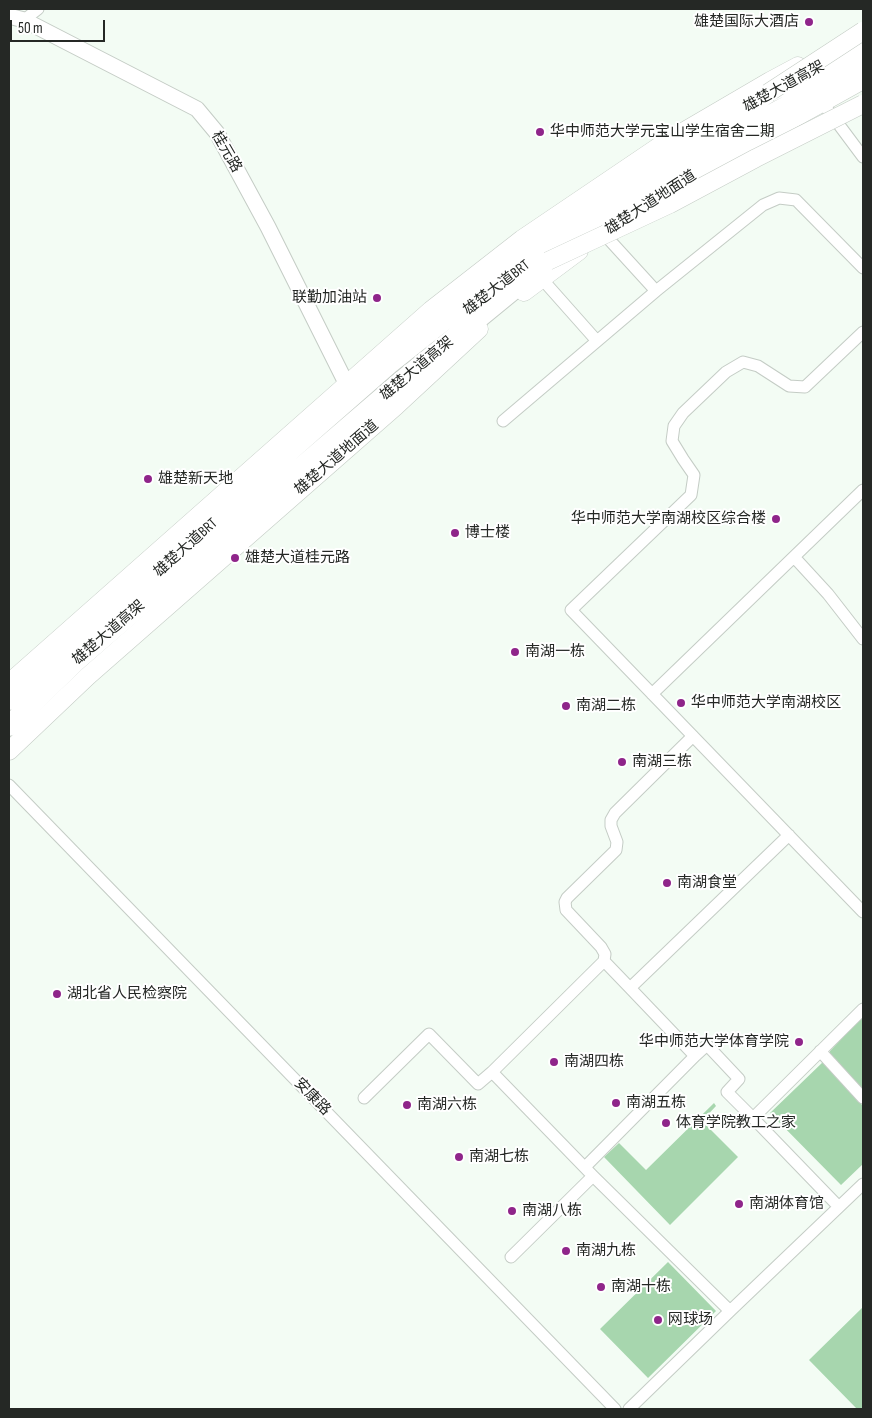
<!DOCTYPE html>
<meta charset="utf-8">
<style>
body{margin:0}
#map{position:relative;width:872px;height:1418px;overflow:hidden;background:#f3fcf4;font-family:"Sofia Sans Condensed",sans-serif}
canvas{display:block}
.frame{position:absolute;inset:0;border:10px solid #252825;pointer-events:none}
.scale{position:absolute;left:10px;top:20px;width:95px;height:22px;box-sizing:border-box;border:2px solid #252825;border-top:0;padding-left:6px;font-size:15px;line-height:18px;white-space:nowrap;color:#252825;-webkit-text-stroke:4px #fff;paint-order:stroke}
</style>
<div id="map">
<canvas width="872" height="1418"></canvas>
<div class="frame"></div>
<div class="scale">50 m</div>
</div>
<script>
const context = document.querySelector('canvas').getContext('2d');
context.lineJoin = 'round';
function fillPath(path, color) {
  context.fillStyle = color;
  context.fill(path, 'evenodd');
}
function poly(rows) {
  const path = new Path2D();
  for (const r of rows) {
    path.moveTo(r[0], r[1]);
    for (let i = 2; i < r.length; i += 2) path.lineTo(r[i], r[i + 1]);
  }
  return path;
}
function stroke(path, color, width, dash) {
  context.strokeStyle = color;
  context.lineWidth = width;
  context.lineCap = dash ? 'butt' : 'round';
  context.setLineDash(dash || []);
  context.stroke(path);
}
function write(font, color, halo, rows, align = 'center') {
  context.font = font + ' "Sofia Sans Condensed","Noto Sans SC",sans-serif';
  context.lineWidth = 4;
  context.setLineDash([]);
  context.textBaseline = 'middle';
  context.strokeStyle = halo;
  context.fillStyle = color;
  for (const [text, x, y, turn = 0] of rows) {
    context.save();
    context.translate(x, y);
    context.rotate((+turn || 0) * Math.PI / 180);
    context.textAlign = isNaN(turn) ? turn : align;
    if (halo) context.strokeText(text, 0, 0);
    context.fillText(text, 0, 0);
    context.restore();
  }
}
fillPath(poly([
 [863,1016,863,1091,830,1055,830,1051],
 [823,1062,863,1106,863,1164,841,1185,770,1113],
 [714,1103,716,1106,702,1121,738,1157,670,1225,604,1157,619,1143,646,1170],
 [668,1262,716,1311,648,1378,600,1329],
 [863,1307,863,1409,857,1409,809,1360]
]), '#a7d6ae');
const lane = poly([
 [784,96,826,73]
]);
const street = poly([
 [24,20,38,9],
 [822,102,863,157],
 [604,234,656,291],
 [542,279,597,341],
 [863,332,805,387,789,386,758,366,743,362,726,372,683,413,674,426,672,441,683,459,694,475,691,495,571,610,863,912],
 [503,421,656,291,763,205,779,198,796,200,863,268],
 [794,557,828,594,863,639],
 [652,694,863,490],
 [693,736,615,813,611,820,611,826,617,842,616,850,567,898,565,902,566,910,601,947,605,954,604,961,492,1072,593,1176,730,1311,863,1184],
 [9,785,615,1409],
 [604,961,630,988,789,835],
 [820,1051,863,1098],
 [695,1056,707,1045,739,1079,727,1092,753,1118],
 [364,1098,429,1034,478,1084,492,1072],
 [585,1167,695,1056,630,988],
 [839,1207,753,1118,863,1009],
 [511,1257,593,1176],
 [629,1409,730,1311]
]);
const secondary = poly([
 [9,16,24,20,197,109,217,133,268,227,347,385]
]);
const primary = poly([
 [638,211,687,178,863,80],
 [524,292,579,251],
 [9,683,431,310,522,239,664,143,770,81,798,66],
 [9,751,88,676,396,406,479,329]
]);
const highway = poly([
 [821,66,863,44],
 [9,700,61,651,389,364,533,250,667,156,768,93,784,85],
 [9,726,75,662,398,384,548,261,669,178,761,120,863,65]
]);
stroke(lane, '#c4ccc5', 8);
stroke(street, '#c4ccc5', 13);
stroke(secondary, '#c4ccc5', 17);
stroke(primary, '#c4ccc5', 19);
stroke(highway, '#c4ccc5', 22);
stroke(lane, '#fff', 5.5);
stroke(street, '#fff', 11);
stroke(secondary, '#fff', 15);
stroke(primary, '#fff', 18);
stroke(highway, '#fff', 20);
const primaryBridge = poly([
 [768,93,863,31],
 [548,261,670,204,756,158,863,104]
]);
stroke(primaryBridge, '#c4ccc5', 19, []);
stroke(primaryBridge, '#fff', 18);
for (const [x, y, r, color] of [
 [809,22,5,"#8f258a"],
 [540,132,5,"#8f258a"],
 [377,298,5,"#8f258a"],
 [148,479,5,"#8f258a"],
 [776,519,5,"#8f258a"],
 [455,533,5,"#8f258a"],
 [235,558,5,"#8f258a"],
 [515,652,5,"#8f258a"],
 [681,703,5,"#8f258a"],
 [566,706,5,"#8f258a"],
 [622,762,5,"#8f258a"],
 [667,883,5,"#8f258a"],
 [57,994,5,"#8f258a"],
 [799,1042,5,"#8f258a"],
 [554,1062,5,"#8f258a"],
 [616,1103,5,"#8f258a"],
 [407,1105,5,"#8f258a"],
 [666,1123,5,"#8f258a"],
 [459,1157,5,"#8f258a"],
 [739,1204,5,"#8f258a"],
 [512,1211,5,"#8f258a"],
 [566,1251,5,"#8f258a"],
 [601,1287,5,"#8f258a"],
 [658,1320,5,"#8f258a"]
]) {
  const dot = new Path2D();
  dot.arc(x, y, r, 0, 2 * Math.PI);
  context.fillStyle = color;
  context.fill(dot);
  stroke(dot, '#fff', 2);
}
write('15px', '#252825', '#fff', [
 ["雄楚国际大酒店",799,22,"right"],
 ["华中师范大学元宝山学生宿舍二期",550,132],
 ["联勤加油站",367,298,"right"],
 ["雄楚新天地",158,479],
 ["华中师范大学南湖校区综合楼",766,519,"right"],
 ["博士楼",465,533],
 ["雄楚大道桂元路",245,558],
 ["南湖一栋",525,652],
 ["华中师范大学南湖校区",691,703],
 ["南湖二栋",576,706],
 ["南湖三栋",632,762],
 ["南湖食堂",677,883],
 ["湖北省人民检察院",67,994],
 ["华中师范大学体育学院",789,1042,"right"],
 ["南湖四栋",564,1062],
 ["南湖五栋",626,1103],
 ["南湖六栋",417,1105],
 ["体育学院教工之家",676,1123],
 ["南湖七栋",469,1157],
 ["南湖体育馆",749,1204],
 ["南湖八栋",522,1211],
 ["南湖九栋",576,1251],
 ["南湖十栋",611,1287],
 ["网球场",668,1320]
], 'left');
write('15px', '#252825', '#fff', [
 ["雄楚大道高架",784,87,-29],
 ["桂元路",226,152,60],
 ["雄楚大道地面道",651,203,-33],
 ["雄楚大道BRT",497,288,-38],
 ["雄楚大道高架",417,369,-40],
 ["雄楚大道地面道",337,458,-41],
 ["雄楚大道BRT",186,548,-42],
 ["雄楚大道高架",109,633,-41],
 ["安康路",312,1097,46]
]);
</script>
